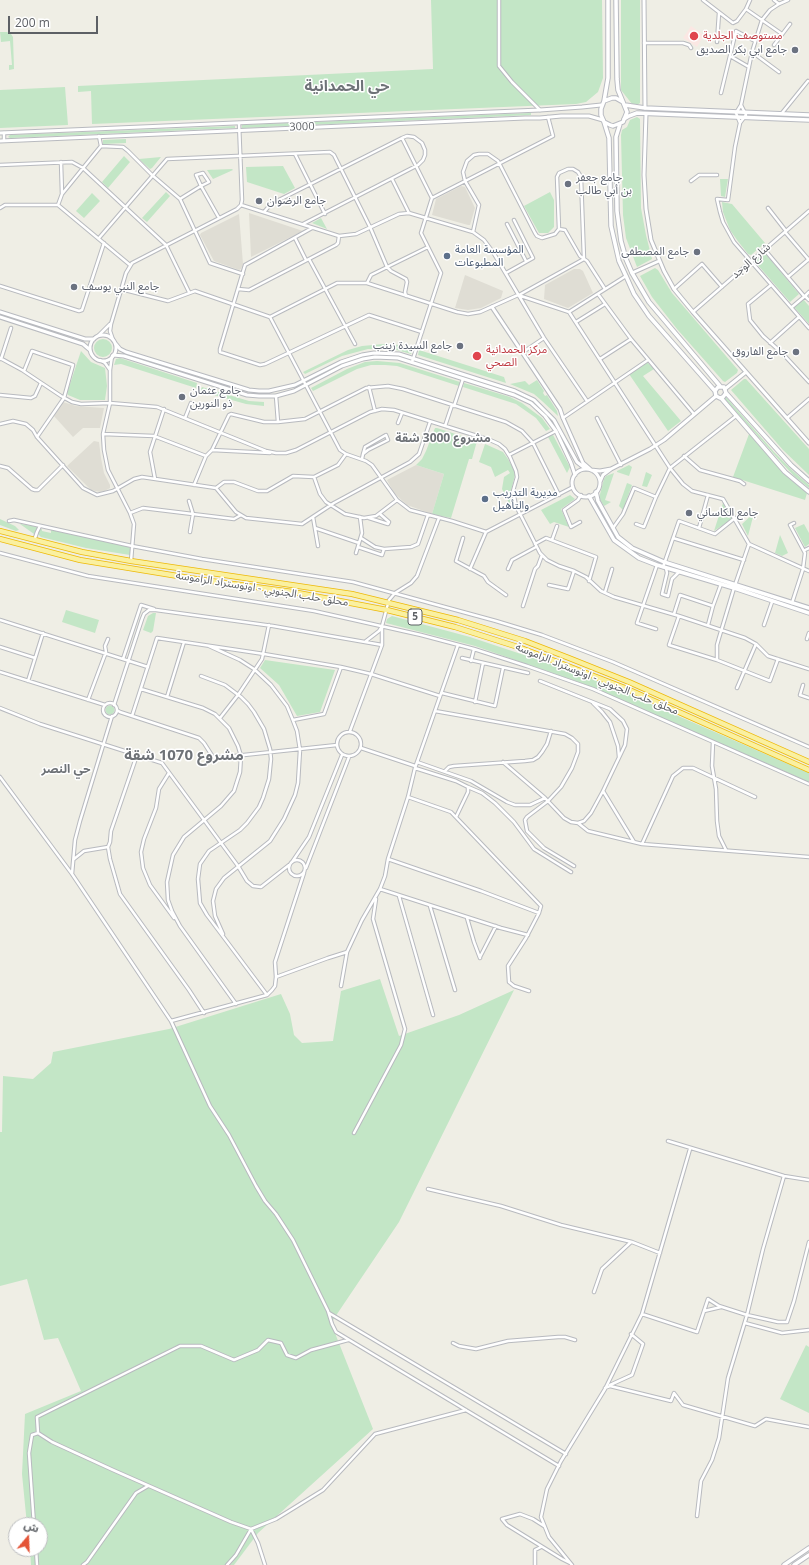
<!DOCTYPE html>
<meta charset="utf-8">
<style>
body{margin:0}
#map{position:relative;width:809px;height:1565px;overflow:hidden;background:#efeee5;font-family:"Open Sans","Noto Sans Arabic",sans-serif}
canvas{display:block}
.north{position:absolute;left:8px;top:1517px;width:40px;height:40px;box-sizing:border-box;background:#fff;border:1px solid #bebfc1;border-radius:50%;rotate:19deg;font-size:11px;font-weight:700;line-height:16px;text-align:center;color:#5d6065}
.north::after{content:'';display:block;margin:auto;width:14px;height:18px;background:#e45437;clip-path:polygon(50% 0,100% 100%,50% 72%,0 100%)}
.scale{position:absolute;left:8px;top:16px;width:90px;height:18px;box-sizing:border-box;border:2px solid #5d6065;border-top:0;padding-left:5px;font-size:12px;line-height:14px;white-space:nowrap;color:#5d6065;-webkit-text-stroke:3px #fff;paint-order:stroke}
</style>
<div id="map">
<canvas width="809" height="1565"></canvas>
<div class="north">ش</div>
<div class="scale">200 m</div>
</div>
<script>
const context = document.querySelector('canvas').getContext('2d');
context.lineJoin = 'round';
function fillPath(path, color) {
  context.fillStyle = color;
  context.fill(path, 'evenodd');
}
function poly(rows) {
  const path = new Path2D();
  for (const r of rows) {
    if (r.length === 3) {
      path.moveTo(r[0] + r[2], r[1]);
      path.arc(r[0], r[1], r[2], 0, 2 * Math.PI);
      continue;
    }
    path.moveTo(r[0], r[1]);
    for (let i = 2; i < r.length; i += 2) path.lineTo(r[i], r[i + 1]);
  }
  return path;
}
function stroke(path, color, width, dash) {
  context.strokeStyle = color;
  context.lineWidth = width;
  context.lineCap = dash ? 'butt' : 'round';
  context.setLineDash(dash || []);
  context.stroke(path);
}
function write(font, color, halo, rows, align = 'center') {
  context.font = font + ' "Open Sans","Noto Sans Arabic",sans-serif';
  context.lineWidth = 3;
  context.setLineDash([]);
  context.textBaseline = 'middle';
  context.strokeStyle = halo;
  context.fillStyle = color;
  for (const [text, x, y, turn = 0] of rows) {
    context.save();
    context.translate(x, y);
    context.rotate((+turn || 0) * Math.PI / 180);
    context.textAlign = isNaN(turn) ? turn : align;
    if (halo) context.strokeText(text, 0, 0);
    context.fillText(text, 0, 0);
    context.restore();
  }
}
fillPath(poly([
 [461,186,465,187,475,208,470,225,468,225,432,215,436,199],
 [249,213,303,231,251,257],
 [239,214,243,264,241,269,239,270,214,261,200,235,201,233],
 [574,269,580,269,583,271,593,293,568,308,544,299,545,285],
 [465,275,503,291,501,298,481,308,468,310,455,308],
 [63,402,76,406,104,408,100,428,83,428,73,437,53,415],
 [94,441,99,442,101,458,104,473,110,485,110,488,105,491,100,492,91,490,67,466],
 [416,465,444,474,432,514,407,505,394,493,387,480]
]), '#dfddd4');
fillPath(poly([
 [691,26,704,35,697,47,683,38]
]), '#fbe7e3');
fillPath(poly([
 [431,0,602,0,603,78,598,92,586,102,576,104,92,124,91,91,78,92,78,86,433,69],
 [621,0,640,0,640,103,637,105,632,104,621,90],
 [0,32,7,32,11,34,13,37,14,69,9,70,9,65,12,65,10,41,1,42],
 [65,87,68,125,0,128,0,90],
 [531,113,531,115,242,128,242,125],
 [746,114,809,116,809,118,746,115],
 [637,117,640,119,641,208,646,235,652,259,637,267,626,238,623,215,621,135,622,130,627,127,630,120],
 [235,126,235,128,10,138,8,137,10,135],
 [126,139,126,143,103,144,103,140],
 [124,156,130,162,108,188,102,182],
 [161,157,152,168,150,169,139,159],
 [283,166,295,188,284,194,247,182,246,167],
 [232,169,233,170,213,179,207,170],
 [720,179,728,179,725,197,721,196],
 [166,192,170,196,147,222,142,218],
 [550,192,554,200,554,227,548,233,539,233,524,206],
 [92,193,100,201,84,218,76,211],
 [722,202,732,204,765,243,751,255,748,254,737,240,730,230,723,212],
 [321,218,327,229,312,223],
 [765,253,799,294,790,302,756,263,756,260],
 [655,268,658,270,672,293,738,370,737,373,725,382,723,381,677,329,652,297,640,276],
 [803,299,809,306,809,324,794,307],
 [103,348,9],
 [384,344,399,345,413,349,411,354,393,349,368,349,342,356,305,374,303,372,348,350,362,346],
 [419,350,504,377,506,383,418,355],
 [81,351,91,362,105,368,107,386,105,400,80,400,68,395,67,393],
 [120,358,197,383,196,388,121,364,114,365,116,359],
 [377,361,400,363,460,382,459,386,397,366,385,365,371,365,357,369,313,391,311,388,347,369,365,362],
 [647,362,654,369,643,376,681,421,668,431,629,374],
 [744,379,746,379,809,449,809,475,783,450,731,390],
 [537,380,544,391,543,393,545,396,547,395,557,411,558,416,542,401,534,394,510,384,525,381,529,385],
 [464,383,510,397,522,403,542,418,550,429,546,431,536,418,516,404,463,387],
 [202,387,249,401,264,402,264,406,246,404,221,397,200,391],
 [726,397,774,452,793,471,809,485,809,488,794,476,780,461,724,398],
 [435,428,437,428,477,441,472,459,469,459,451,518,432,514,444,474,416,465,422,459,426,451],
 [749,434,785,475,807,493,805,500,733,477],
 [553,435,570,467,567,473,548,437],
 [485,444,503,452,508,459,514,470,515,475,511,491,513,501,509,503,502,489,504,477,510,473,508,470,495,477,491,467,479,462],
 [629,465,632,467,629,476,617,472,617,471],
 [646,472,652,475,647,487,642,486],
 [614,473,605,500,611,502,604,506,599,498,604,479,606,476],
 [627,483,632,485,623,510,619,506],
 [570,495,575,499,561,509,569,527,554,522,550,524,541,510],
 [723,503,732,519,714,531],
 [754,513,748,536,742,524],
 [0,519,15,526,19,530,16,531,0,525],
 [20,524,21,524,38,527,34,534],
 [804,524,809,533,809,544,805,547,795,528],
 [42,529,42,531,51,533,51,530,127,546,130,548,130,555,86,548,41,537,38,534,39,530],
 [780,535,788,553,782,556,775,553],
 [66,610,99,620,95,633,62,622],
 [153,613,156,613,153,631,151,633,143,630,148,616],
 [392,616,470,637,584,675,809,773,809,782,584,684,475,646,386,623,387,619],
 [265,660,335,670,320,712,297,716,279,685,260,668],
 [110,710,4.5],
 [380,979,399,1036,459,1015,514,990,399,1222,331,1323,373,1429,258,1533,234,1565,31,1565,30,1549,40,1549,40,1525,27,1525,22,1474,25,1414,81,1391,58,1338,44,1340,27,1279,0,1286,0,1132,2,1132,3,1076,33,1079,51,1063,53,1052,169,1029,281,994,290,1014,294,1035,302,1043,333,1041,341,991],
 [806,1345,809,1347,809,1413,780,1399]
]), '#c3e6c6');
const minor = poly([
 [499,0,499,66,512,82,540,110],
 [703,0,733,23,737,21,746,9,782,34],
 [774,0,779,4],
 [746,9,750,0],
 [717,42,719,13],
 [644,43,683,43,689,45,691,48],
 [774,45,790,24],
 [752,52,779,72],
 [730,56,749,67],
 [721,93,736,31,755,41],
 [741,105,746,115,740,123,735,147,728,200,717,199,720,212,723,222,734,242,809,328],
 [782,113,808,81],
 [740,123,736,113,741,105,752,52,762,20,770,10,779,4,788,0],
 [4,133,4,140],
 [402,138,432,198,421,233,441,273,412,362],
 [101,146,123,147,128,151,152,175,180,199,210,263,243,274],
 [295,154,325,214],
 [61,162,62,194],
 [0,165,72,162,83,168,166,245,189,292],
 [392,179,409,213],
 [691,181,699,175,717,175],
 [432,198,553,136,548,117],
 [180,199,201,186,209,182,203,173,196,175,201,186,219,218],
 [58,205,62,194,101,146,99,136],
 [241,205,339,236,356,234,399,214,409,213,473,232,484,240,493,252,544,338,587,401],
 [0,208,5,205,58,205,130,265],
 [768,208,786,231],
 [264,212,271,204,402,138,407,136,414,137,422,143,425,150,425,155,423,160,418,165,303,224],
 [507,224,526,261],
 [312,228,245,265,220,349,220,352,260,365,265,364,369,315,422,332],
 [559,229,565,230,580,256,587,261,605,289],
 [473,232,479,205,465,181,463,172,467,161,474,155,479,154,488,154,498,161,535,233,537,236,542,238,555,234,559,229,557,177,559,173,568,169,573,169,578,172,581,177,584,259,519,295],
 [785,232,809,260],
 [99,238,167,159,330,152,334,155,370,227,387,267,391,271,406,279,407,282,405,292,406,296],
 [295,238,306,260],
 [764,249,804,296],
 [309,259,355,344],
 [506,273,533,258,514,220],
 [788,277,809,259],
 [367,283,371,275,428,247],
 [771,285,748,304,750,320,763,336,783,354,809,382],
 [0,286,79,311,82,310,104,243],
 [121,289,168,301,195,291,270,317,340,450,346,454,366,461,372,465,397,500,410,510,452,521,486,532],
 [238,289,249,290,336,245,338,243,339,236],
 [674,289,702,264,722,287],
 [598,294,631,339,694,414],
 [805,296,809,292],
 [792,307,805,296,809,300],
 [569,312,626,276],
 [693,312,809,211],
 [270,317,337,283,367,283,457,312,468,314,480,312,518,295,569,312,670,468,683,484,692,491,723,499,749,544,809,571],
 [576,322,605,304],
 [99,335,110,324],
 [113,340,110,331,111,324,126,273,132,263,237,209,241,205,242,200,239,123],
 [770,343,799,317],
 [523,352,544,338],
 [112,356,110,370,110,403,103,434,104,450,108,470,130,513,134,524,131,561],
 [0,358,22,370,61,396,72,402,81,404,110,403,157,407,266,451,276,453,286,453,296,450,370,412,382,409,394,410,490,440,499,444,505,449,510,457,516,471,517,477,513,491,516,506,540,553,547,560,559,566,574,571,586,577,601,591,614,597,679,616,745,638,756,644,768,656,809,669],
 [1,359,11,328],
 [600,359,631,339],
 [100,360,105,363,110,370],
 [24,371,32,351,73,365,64,398,37,437],
 [369,387,375,411],
 [0,395,31,398,35,396,41,383],
 [276,396,278,422],
 [454,406,463,379],
 [185,418,191,403],
 [563,418,648,360],
 [597,418,621,465],
 [787,418,809,399],
 [398,423,402,413],
 [0,424,13,421,26,424,33,430,37,437,83,488,97,495,113,491,134,479,142,477,216,488,224,482,234,482,258,491,267,491,293,476,314,477,338,465,346,454],
 [445,426,452,405],
 [103,434,154,436,206,456],
 [212,450,270,453],
 [509,455,556,431],
 [684,456,700,470,740,481,744,484],
 [362,459,363,454,368,450,388,440,386,435,365,447,363,454],
 [0,466,8,468,32,489,35,490,38,490,63,465],
 [314,477,320,494,326,502,345,514,364,518,376,516,397,500],
 [155,479,150,452,164,409],
 [194,485,206,456,212,450,229,415,231,414,264,422,278,422,305,419,366,388,388,386,403,389,506,422,522,431,533,443,559,495],
 [216,488,236,512,246,518,302,524,334,503,410,462,419,454,430,422],
 [189,501,193,514,190,532],
 [130,513,143,508,234,519,241,515],
 [313,517,318,546],
 [369,518,388,524,389,522,380,514],
 [9,521,14,520,132,546,202,559,353,582,496,621,542,635,613,662,809,747],
 [580,522,571,527,564,510,578,500,581,495],
 [636,524,644,527,656,497,670,468,736,416],
 [315,528,359,543],
 [613,528,623,514,634,488,656,497],
 [699,528,708,495],
 [35,538,37,532,40,526],
 [361,538,375,547,384,549,411,547,418,544,428,515],
 [463,538,456,561,484,576,488,582,506,595],
 [673,538,744,560],
 [552,540,557,526],
 [535,544,546,538,596,557,589,581],
 [749,544,734,588,719,638,717,645,717,660,770,681,778,659],
 [358,547,382,555,384,549],
 [805,550,809,548],
 [0,553,88,576,314,611,421,635,474,649,527,666,593,689,809,784],
 [356,553,362,533,360,517],
 [663,567,679,521,715,534,735,518],
 [666,568,667,573,662,594,668,596,672,579,679,572],
 [470,569,486,532,573,487],
 [508,569,512,560,536,547],
 [549,585,568,589,574,571],
 [605,592,612,569],
 [792,603,803,569,805,553,790,525,794,523],
 [523,606,535,569,538,566,542,555],
 [713,606,721,584],
 [674,614,680,595,713,606,708,625],
 [679,616,669,645,717,660],
 [0,620,148,667],
 [764,625,772,602],
 [656,629,637,623,657,565],
 [807,639,809,633],
 [366,641,379,631,381,628],
 [209,646,240,660,254,669,271,685,287,706,292,718,297,731,300,750,298,783,295,795,284,819,270,841,224,878,216,889,213,901,215,916,223,934],
 [0,647,35,658],
 [462,658,528,673],
 [123,659,141,605,154,609],
 [471,661,474,649],
 [0,672,105,705],
 [201,676,225,685,241,697,248,704,254,712,264,729,270,749,271,759,269,779,263,798,259,807,247,823,240,830,209,851,200,864,198,879,200,903,207,915,267,995],
 [28,681,43,633],
 [540,681,610,709,623,721,627,729,625,745,603,791,591,813,584,821,578,823],
 [803,685,800,695,809,698],
 [737,688,756,644],
 [141,689,203,708,215,714,229,728,238,746,241,756,240,772,234,791,221,806,184,837,173,855,167,882,168,900,172,911,180,926,236,1004],
 [442,693,495,706,503,668],
 [167,697,184,642],
 [88,700,106,652,105,646,108,639],
 [475,702,483,663],
 [593,703,602,712,610,722,618,746,619,757],
 [110,710,7],
 [114,705,142,619,144,614,149,610,156,610,273,626,382,645],
 [0,708,40,724,162,763,238,866,247,881,253,886,261,887,289,865],
 [117,710,120,712,199,738,204,743,213,757,216,758,337,745],
 [435,711,565,734,572,738,578,744,578,752,572,768,561,787,548,801,527,817,525,820,527,831,544,848,574,866],
 [132,716,157,638,264,654,341,667,371,674,440,696],
 [220,718,238,695,262,659,269,625],
 [293,720,324,714,341,667],
 [350,731,382,645,382,626,389,600,395,593,411,583,417,576,439,518],
 [349,744,12],
 [713,742,712,766,716,789,717,821,719,836,726,850],
 [361,748,415,766],
 [137,755,111,831,110,842,108,847,110,859,120,894,189,990,204,1013],
 [417,762,471,781,507,802,515,805,530,805,545,798],
 [503,762,545,798,564,818,571,822,578,823,588,831,642,844,809,857],
 [415,768,456,781,468,787,468,792,456,817],
 [445,771,449,767,454,766,525,761,533,760,538,757,542,752,547,744,551,731],
 [169,773,159,789,156,808,144,839,141,852,143,868,150,885,174,918],
 [0,777,72,874,171,1021,210,1106,229,1135,256,1186,265,1201,276,1214,293,1240,328,1311,332,1324,336,1332,559,1466],
 [468,787,482,793,495,803,514,822,534,849,571,872],
 [603,791,634,842],
 [408,797,451,812,541,906,539,913,526,938,508,966,509,982,514,986,529,991],
 [642,844,673,776,683,768,693,768,755,797],
 [74,859,84,851,108,847],
 [388,859,481,891,539,913],
 [297,868,8],
 [292,862,309,837,342,755],
 [306,868,349,757],
 [72,874,75,840,80,821,112,716],
 [380,889,501,928,528,935],
 [399,896,433,1015],
 [430,906,455,990],
 [467,918,474,942,480,958],
 [480,957,496,926],
 [276,977,328,958,347,952],
 [341,986,347,952,362,920,380,889,385,876,388,859,408,797,415,768,458,645],
 [171,1021,267,995,272,990,275,986,276,977,275,962,304,873],
 [354,1133,401,1045,405,1029,373,919,376,899],
 [668,1141,784,1176,809,1180],
 [784,1176,763,1249,747,1315,778,1322,787,1322,794,1301,809,1242],
 [428,1189,501,1206,561,1225,632,1242,660,1253],
 [594,1292,602,1269,631,1242],
 [704,1311,721,1307],
 [329,1313,566,1454],
 [642,1314,697,1332,708,1299,719,1306,747,1315,728,1378,719,1438,712,1460,701,1481,697,1516],
 [745,1323,782,1333,809,1330],
 [348,1340,311,1350,296,1358,287,1355,281,1343,268,1340,258,1350,234,1360,201,1346,180,1346,37,1417,38,1433,52,1442,113,1470,231,1522,251,1529,276,1519,323,1490,375,1434,466,1410],
 [453,1343,459,1346,476,1349,508,1341,558,1337,565,1337,575,1340],
 [610,1385,632,1375,643,1344,631,1334],
 [605,1388,610,1386,671,1401,674,1393,683,1405,755,1426,766,1419,809,1427],
 [34,1525,29,1453,32,1435,38,1433],
 [544,1526,533,1519,520,1514,502,1519,507,1525,562,1559,570,1563],
 [36,1549,37,1565],
 [83,1565,87,1562,136,1493,148,1486],
 [227,1565,236,1555,251,1529,258,1543,265,1565],
 [535,1565,535,1550,541,1547],
 [572,1565,549,1537,541,1517,547,1489,561,1461,605,1389,642,1314,690,1149]
]);
const tertiary = poly([
 [644,0,645,108],
 [646,114,644,175,646,209,651,240,664,271,674,289,693,312,809,443],
 [0,133,540,110,582,107,601,105],
 [0,141,525,118,540,118,561,116,589,116,603,120],
 [632,273,659,261],
 [492,307,560,409,563,418,583,463,591,470,600,471,611,469],
 [0,312,85,339,94,339],
 [0,317,83,344,90,350],
 [103,348,13],
 [115,343,120,349,126,352,249,390,259,391,269,391,295,385,341,362,362,355,374,353,399,354,515,391,534,400,554,420,577,462,586,469],
 [113,355,124,356,247,395,259,396,276,396,294,391,342,366,363,359,375,357,398,358,514,395,531,403,545,416,556,431,571,463,575,475],
 [725,389,746,372],
 [586,483,14],
 [600,482,603,475,611,469,650,449,664,440,716,396]
]);
const secondary = poly([
 [616,0,617,79,618,90,623,102],
 [612,98,616,98,623,102,627,112,623,122,613,126,610,125,604,122,601,115,601,109,604,101,612,98],
 [604,101,608,78,608,0],
 [625,105,645,108,809,115],
 [624,119,629,116,637,113,809,120],
 [604,122,609,138,611,226,619,261,626,276,634,294,649,316,715,391],
 [620,124,616,137,617,211,621,241,626,259,632,273,649,302,720,386],
 [726,393,723,397,720,398,716,396,715,391,718,387,724,387,726,393,791,465,809,481],
 [721,398,785,472,809,492],
 [596,492,598,501,618,537,632,548,664,562,809,608],
 [589,496,614,540,639,558,657,565,734,588,809,613],
 [784,1565,809,1548],
 [794,1565,809,1555]
]);
const trunk = poly([
 [0,531,82,552,131,561,352,594,458,620,525,641,569,658,629,682,809,762],
 [0,539,80,560,196,579,293,592,387,610,455,627,521,648,625,688,809,770]
]);
stroke(minor, '#b8babf', 4.5);
stroke(tertiary, '#b8babf', 5);
stroke(secondary, '#b9bbc1', 5.5);
stroke(trunk, '#edb908', 6);
stroke(minor, '#fff', 2.5);
stroke(tertiary, '#fff', 3);
stroke(secondary, '#fff', 3.5);
stroke(trunk, '#faf0a0', 4.5);
for (const [x, y, r, color] of [
 [694,36,5,"#e0444e"],
 [795,50,4,"#6b7280"],
 [568,184,4,"#6b7280"],
 [259,201,4,"#6b7280"],
 [697,252,4,"#6b7280"],
 [447,256,4,"#5c6f8a"],
 [74,287,4,"#6b7280"],
 [460,346,4,"#6b7280"],
 [796,352,4,"#6b7280"],
 [477,356,5,"#e0444e"],
 [182,397,4,"#6b7280"],
 [485,499,4,"#5c6f8a"],
 [689,513,4,"#6b7280"]
]) {
  const dot = new Path2D();
  dot.arc(x, y, r, 0, 2 * Math.PI);
  context.fillStyle = color;
  context.fill(dot);
  stroke(dot, '#fff', 1.5);
}
for (const [x, y, w] of [
 [415,617,14]
]) {
  const box = new Path2D();
  box.roundRect(x - w / 2, y - 8, w, 16, 3);
  context.fillStyle = '#fff';
  context.fill(box);
  stroke(box, '#5d6065', 1);
}
write('bold 10px', '#5d6065', null, [
 ["5",415,617]
]);
write('11px', '#be3a42', '#fff', [
 ["مستوصف الجلدية",703,36],
 ["مركز الحمدانية",486,350],
 ["الصحي",486,363]
], 'left');
write('11px', '#5b616d', '#fff', [
 ["جامع ابي بكر الصديق",787,50,"right"],
 ["جامع جعفر",576,178],
 ["بن أبي طالب",576,191],
 ["جامع الرضوان",267,201],
 ["جامع المصطفى",689,252,"right"],
 ["جامع النبي يوسف",82,287],
 ["جامع السيدة زينب",452,346,"right"],
 ["جامع الفاروق",788,352,"right"],
 ["جامع عثمان",190,391],
 ["ذو النورين",190,404],
 ["جامع الكاساني",697,513]
], 'left');
write('11px', '#5d6065', '#fff', [
 ["3000",302,127,-2],
 ["شارع الوجد",751,261,-41],
 ["محلق حلب الجنوبي - اوتوستراد الراموسة",262,589,9],
 ["محلق حلب الجنوبي - اوتوستراد الراموسة",597,679,22]
]);
write('11px', '#4e5e75', '#fff', [
 ["المؤسسة العامة",455,250],
 ["المطبوعات",455,263],
 ["مديرية التدريب",493,493],
 ["والتأهيل",493,506]
], 'left');
write('bold 12px', '#6e7277', '#fff', [
 ["مشروع 3000 شقة",443,439],
 ["حي النصر",66,770]
]);
write('bold 15px', '#6e7277', '#fff', [
 ["حي الحمدانية",347,87],
 ["مشروع 1070 شقة",184,756]
]);
</script>
